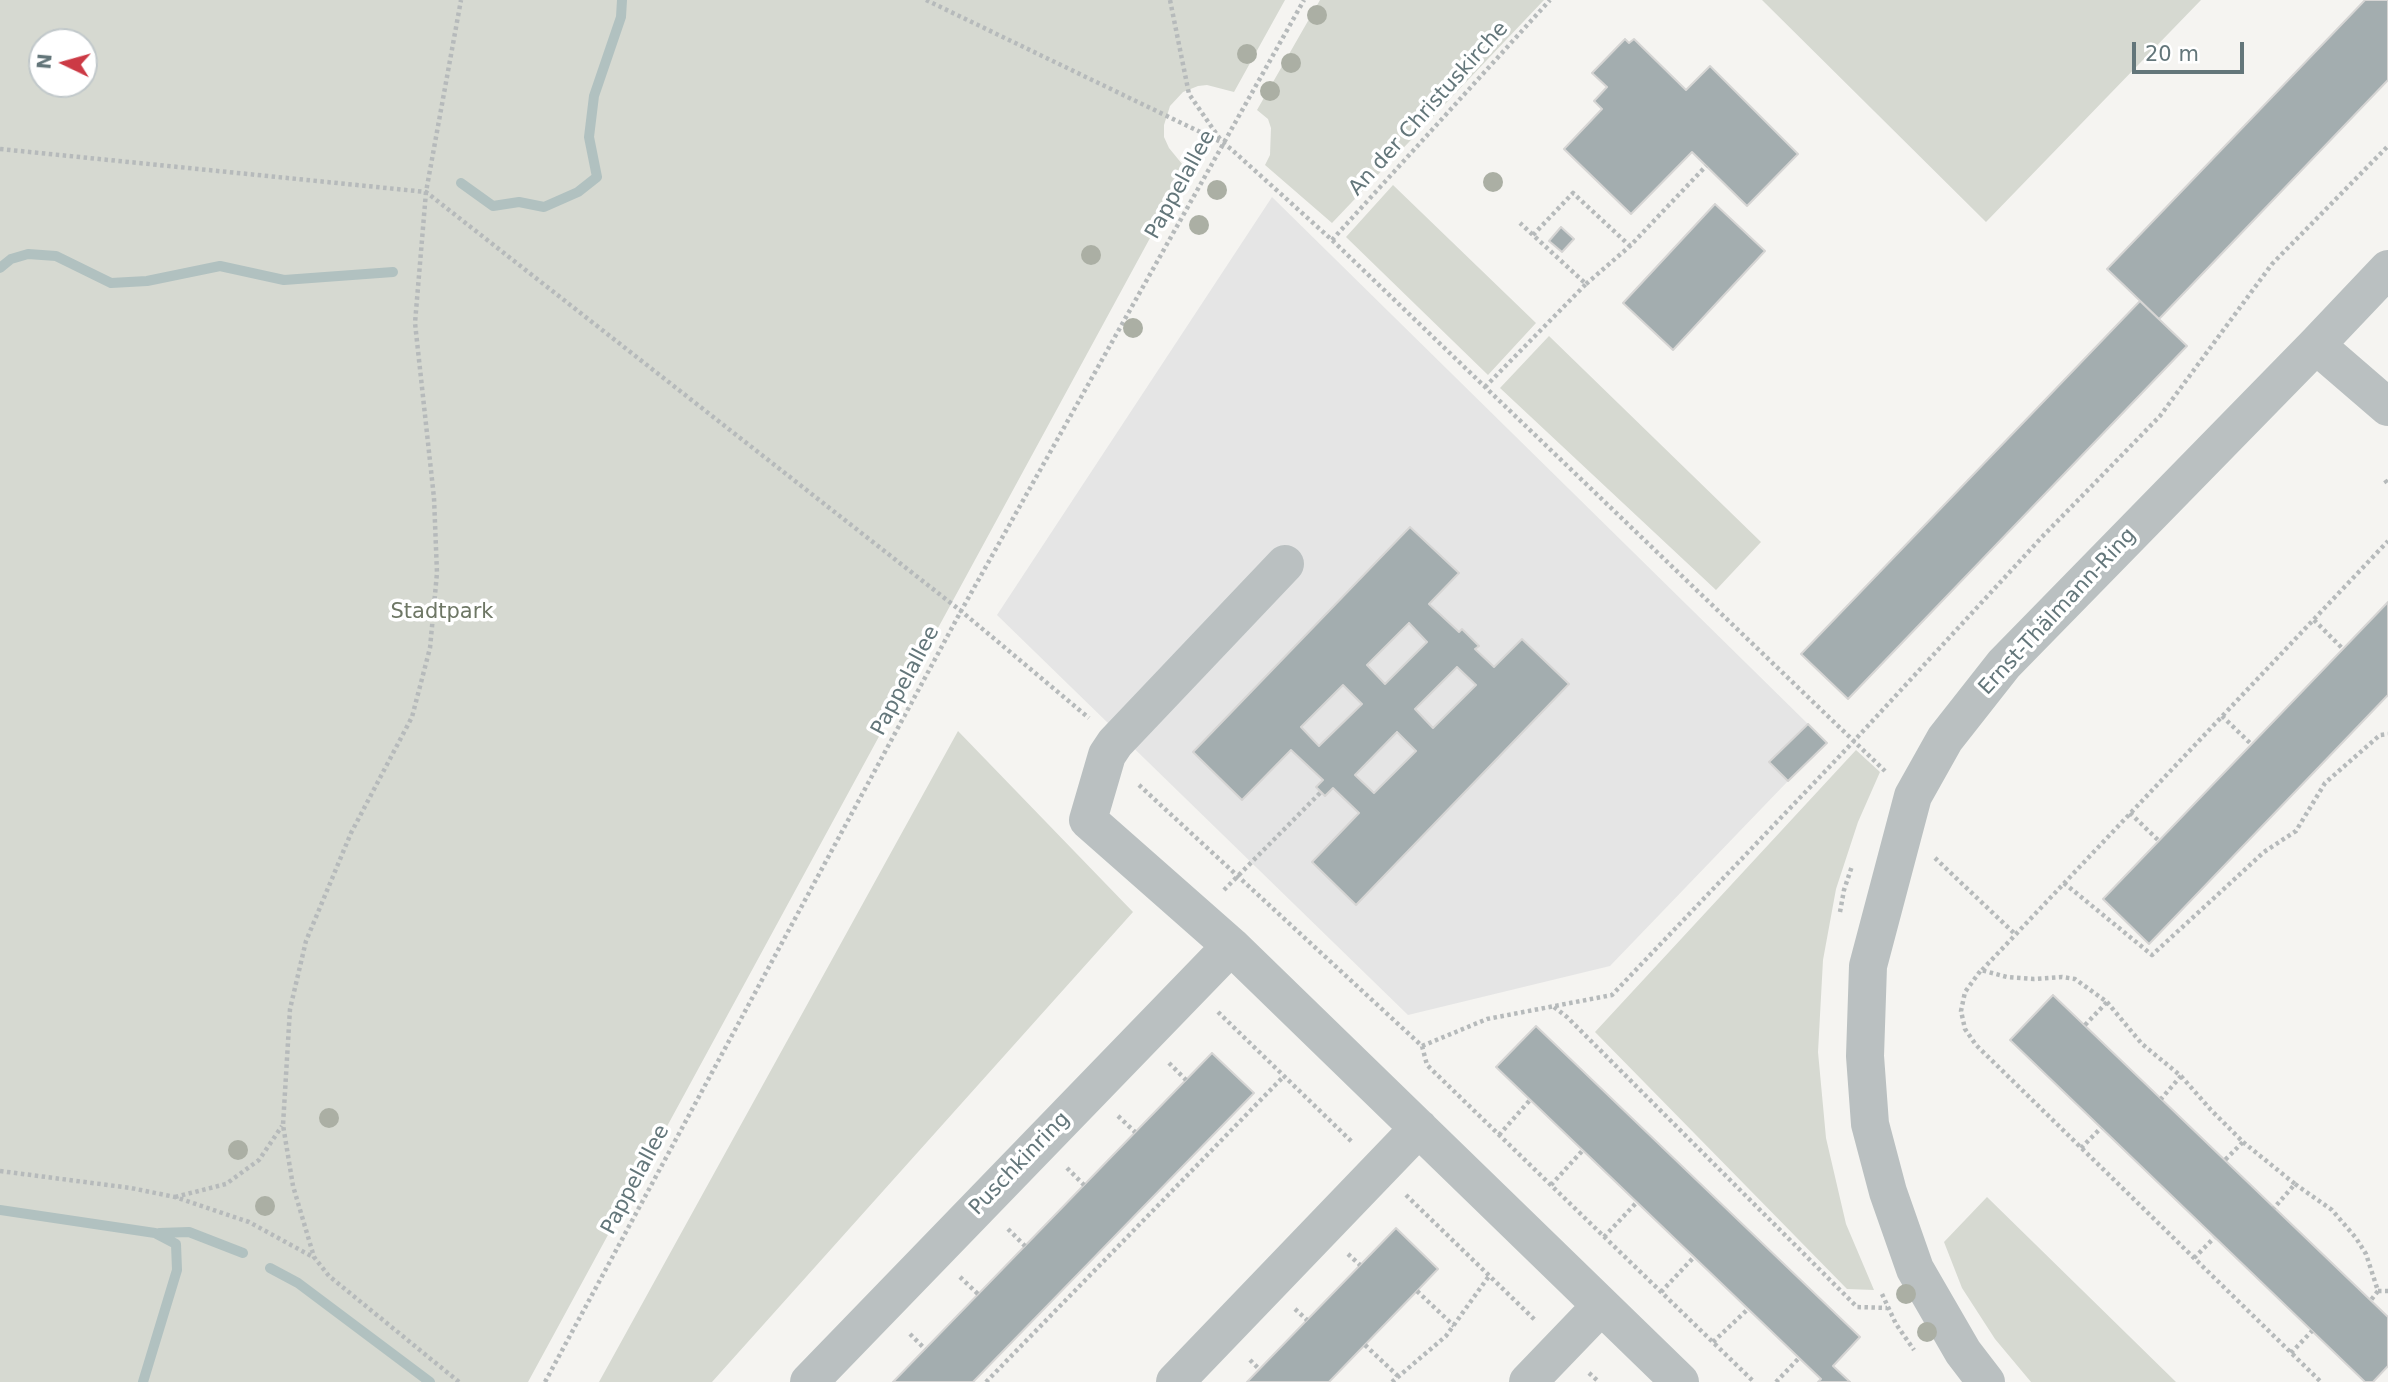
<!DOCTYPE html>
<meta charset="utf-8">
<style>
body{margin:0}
#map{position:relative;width:2388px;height:1382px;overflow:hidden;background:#f5f4f1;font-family:"DejaVu Sans",sans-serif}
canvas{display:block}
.north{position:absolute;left:28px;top:28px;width:70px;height:70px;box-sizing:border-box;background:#fff;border:2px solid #c1c8ca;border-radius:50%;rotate:275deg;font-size:19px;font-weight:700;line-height:28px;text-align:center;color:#63767a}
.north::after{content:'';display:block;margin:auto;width:24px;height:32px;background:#cc3a45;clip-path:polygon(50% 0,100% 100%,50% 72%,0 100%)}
.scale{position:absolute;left:2132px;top:42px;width:112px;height:32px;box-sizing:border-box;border:4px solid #63767a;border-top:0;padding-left:9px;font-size:21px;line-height:24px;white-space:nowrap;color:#63767a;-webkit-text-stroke:5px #fff;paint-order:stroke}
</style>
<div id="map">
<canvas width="2388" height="1382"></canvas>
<div class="north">N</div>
<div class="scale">20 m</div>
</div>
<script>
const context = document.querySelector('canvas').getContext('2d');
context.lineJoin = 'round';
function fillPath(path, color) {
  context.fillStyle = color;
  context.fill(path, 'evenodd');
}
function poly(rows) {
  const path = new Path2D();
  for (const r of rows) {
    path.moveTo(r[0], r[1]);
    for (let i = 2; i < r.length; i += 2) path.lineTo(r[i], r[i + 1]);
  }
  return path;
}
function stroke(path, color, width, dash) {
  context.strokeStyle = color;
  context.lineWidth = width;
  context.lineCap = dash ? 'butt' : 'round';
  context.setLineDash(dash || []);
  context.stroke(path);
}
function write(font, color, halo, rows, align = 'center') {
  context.font = font + ' "DejaVu Sans",sans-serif';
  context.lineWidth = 7;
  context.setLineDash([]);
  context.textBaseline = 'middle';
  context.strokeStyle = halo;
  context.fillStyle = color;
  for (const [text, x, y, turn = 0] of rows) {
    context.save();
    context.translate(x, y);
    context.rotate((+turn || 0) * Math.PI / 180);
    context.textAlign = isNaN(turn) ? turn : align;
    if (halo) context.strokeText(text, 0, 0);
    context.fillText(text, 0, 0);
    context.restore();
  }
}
fillPath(poly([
 [1272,197,1808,724,1769,762,1788,781,1610,966,1408,1015,997,615]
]), '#e5e5e5');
fillPath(poly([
 [0,0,1285,0,1234,92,1207,85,1198,86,1183,92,1170,106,1164,125,1164,137,1169,148,1187,170,528,1382,0,1382],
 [42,42,84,42,84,84,42,84],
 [1320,0,1544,0,1332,223,1265,165,1270,155,1271,128,1268,119,1257,110],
 [1762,0,2201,0,1986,222],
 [1393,185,1536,323,1488,375,1346,237],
 [1549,336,1761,542,1716,590,1500,388],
 [958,731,1133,912,712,1382,599,1382],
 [1856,750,1880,772,1858,822,1836,889,1823,960,1818,1052,1826,1138,1846,1224,1874,1290,1847,1289,1595,1032],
 [1987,1197,2176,1382,2031,1382,1995,1339,1962,1288,1944,1242]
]), '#d6d9d1');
stroke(poly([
 [461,183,493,206,519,202,544,207,578,192,597,177,589,137,594,96,621,17,622,0],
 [0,268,11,259,28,254,56,256,111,283,147,281,220,266,284,280,393,272],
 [0,1210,155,1233,176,1244,177,1270,143,1382],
 [159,1233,189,1232,243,1253],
 [270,1268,298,1283,430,1382]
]), '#b1c1c0', 10);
const building = poly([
 [2365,0,2388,0,2388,80,2159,319,2107,269,2365,0],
 [1625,39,1629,43,1634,39,1686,90,1710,66,1798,154,1747,206,1692,152,1631,214,1564,149,1602,109,1594,101,1607,87,1592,73,1625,39],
 [1715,204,1765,251,1673,350,1623,303,1715,204],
 [1561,227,1574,239,1562,252,1549,241,1561,227],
 [2140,301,2187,346,1848,699,1801,654,2140,301],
 [1410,527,1459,573,1429,604,1459,632,1462,629,1479,646,1475,649,1494,667,1522,639,1569,684,1356,905,1312,862,1359,813,1333,788,1325,796,1316,787,1323,780,1291,750,1242,800,1193,752,1410,527],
 [1409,623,1427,642,1385,684,1367,665,1409,623],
 [1457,667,1476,685,1433,728,1415,709,1457,667],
 [1343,685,1362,704,1319,746,1301,727,1343,685],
 [1397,732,1416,751,1374,793,1355,775,1397,732],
 [2388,602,2388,695,2149,944,2103,899,2388,602],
 [1808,724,1827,743,1788,781,1769,762,1808,724],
 [2053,995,2388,1317,2388,1366,2373,1382,2365,1382,2010,1040,2053,995],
 [1536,1026,1860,1337,1833,1366,1850,1382,1818,1382,1821,1379,1496,1067,1536,1026],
 [1212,1053,1254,1093,973,1382,893,1382,1212,1053],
 [1396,1228,1438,1269,1417,1291,1329,1382,1247,1382,1396,1228]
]);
fillPath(building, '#a3adaf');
stroke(building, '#d6d5d4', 2);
stroke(poly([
 [926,0,1223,143,1231,149,1332,240,1885,771],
 [1170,0,1189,94,1222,142],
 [0,149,426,192,961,611,1089,718],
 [1533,235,1573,193,1630,246],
 [1332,240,1550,0],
 [1586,284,1630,246,1706,166],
 [1485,387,1586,284,1520,223],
 [2385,480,2388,484],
 [2314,620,2343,649],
 [2222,716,2251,744],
 [1139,785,1422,1046,1427,1065,1754,1382],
 [2130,813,2159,841],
 [1935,858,2015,934],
 [2064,883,2152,955,2264,852,2296,831,2325,783,2380,735,2388,734],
 [1224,890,1321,792],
 [1840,912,1844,890,1852,866],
 [1982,970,2388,541],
 [2107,1002,2142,1044,2181,1076,2161,1099],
 [1554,1007,1567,1017,1857,1307,1887,1308],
 [1218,1012,1352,1142],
 [2085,1025,2107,1002,2075,979,2062,977,2034,979,2007,977,1981,970,1965,992,1961,1011,1965,1029,1976,1045,2321,1382],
 [1422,1046,1487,1019,1612,995,1853,742,2042,537,2160,416,2272,264,2388,146],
 [1169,1063,1186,1080],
 [2181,1076,2211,1110,2243,1142,2225,1160],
 [1118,1116,1135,1132],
 [1499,1135,1530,1100],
 [2243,1142,2295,1184,2274,1208],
 [2081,1148,2101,1128],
 [1067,1168,1084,1185],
 [0,1171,131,1188,175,1197,249,1222,313,1257],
 [2295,1184,2332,1210,2356,1238,2366,1254,2378,1291,2371,1300],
 [1551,1185,1583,1150],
 [1406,1195,1535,1320],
 [175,1197,226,1184,259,1160,282,1126],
 [1008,1229,1025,1246],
 [1604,1237,1637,1202],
 [1348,1254,1360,1265],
 [2194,1258,2214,1238],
 [960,1277,978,1294],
 [1417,1291,1454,1326],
 [2378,1291,2388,1291],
 [1661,1292,1694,1257],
 [1882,1294,1896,1324,1914,1350],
 [1295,1309,1307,1320],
 [910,1334,925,1349],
 [1713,1342,1748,1309],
 [1365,1345,1399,1377],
 [2291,1353,2312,1331],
 [1250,1360,1259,1369],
 [1589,1373,1599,1382],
 [459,1382,329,1276,314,1257,293,1186,283,1125,290,1009,306,941,351,833,412,717,430,648,437,573,434,498,415,323,426,192,461,0],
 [545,1382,961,611,1304,0],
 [986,1382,1284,1076],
 [1392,1382,1446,1336,1489,1276],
 [1776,1382,1799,1358]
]), '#b6babb', 4.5, [3.5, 3.5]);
stroke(poly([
 [2316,345,2388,407],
 [1285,564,1115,743,1107,755,1088,820,1231,946,1680,1382],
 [809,1382,1231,946],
 [1175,1382,1419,1128],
 [1528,1382,1601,1306],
 [1986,1382,1963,1352,1915,1269,1888,1192,1870,1124,1865,1056,1868,966,1913,796,1945,739,2004,664,2316,345,2388,269]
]), '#bac0c1', 38);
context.fillStyle = '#abafa4';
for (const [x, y] of [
 [1317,15],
 [1247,54],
 [1291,63],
 [1270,91],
 [1493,182],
 [1217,190],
 [1199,225],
 [1091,255],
 [1133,328],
 [329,1118],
 [238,1150],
 [265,1206],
 [1906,1294],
 [1927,1332]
]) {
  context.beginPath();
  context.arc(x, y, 10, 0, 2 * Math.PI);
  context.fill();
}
write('21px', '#63767a', '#fff', [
 ["An der Christuskirche",1429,109,-48],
 ["Pappelallee",1181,185,-61],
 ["Ernst-Thälmann-Ring",2058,612,-47],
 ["Pappelallee",906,681,-62],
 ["Puschkinring",1020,1164,-46],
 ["Pappelallee",636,1180,-62]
]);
write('21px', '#6e7765', '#fff', [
 ["Stadtpark",442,613]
]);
</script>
